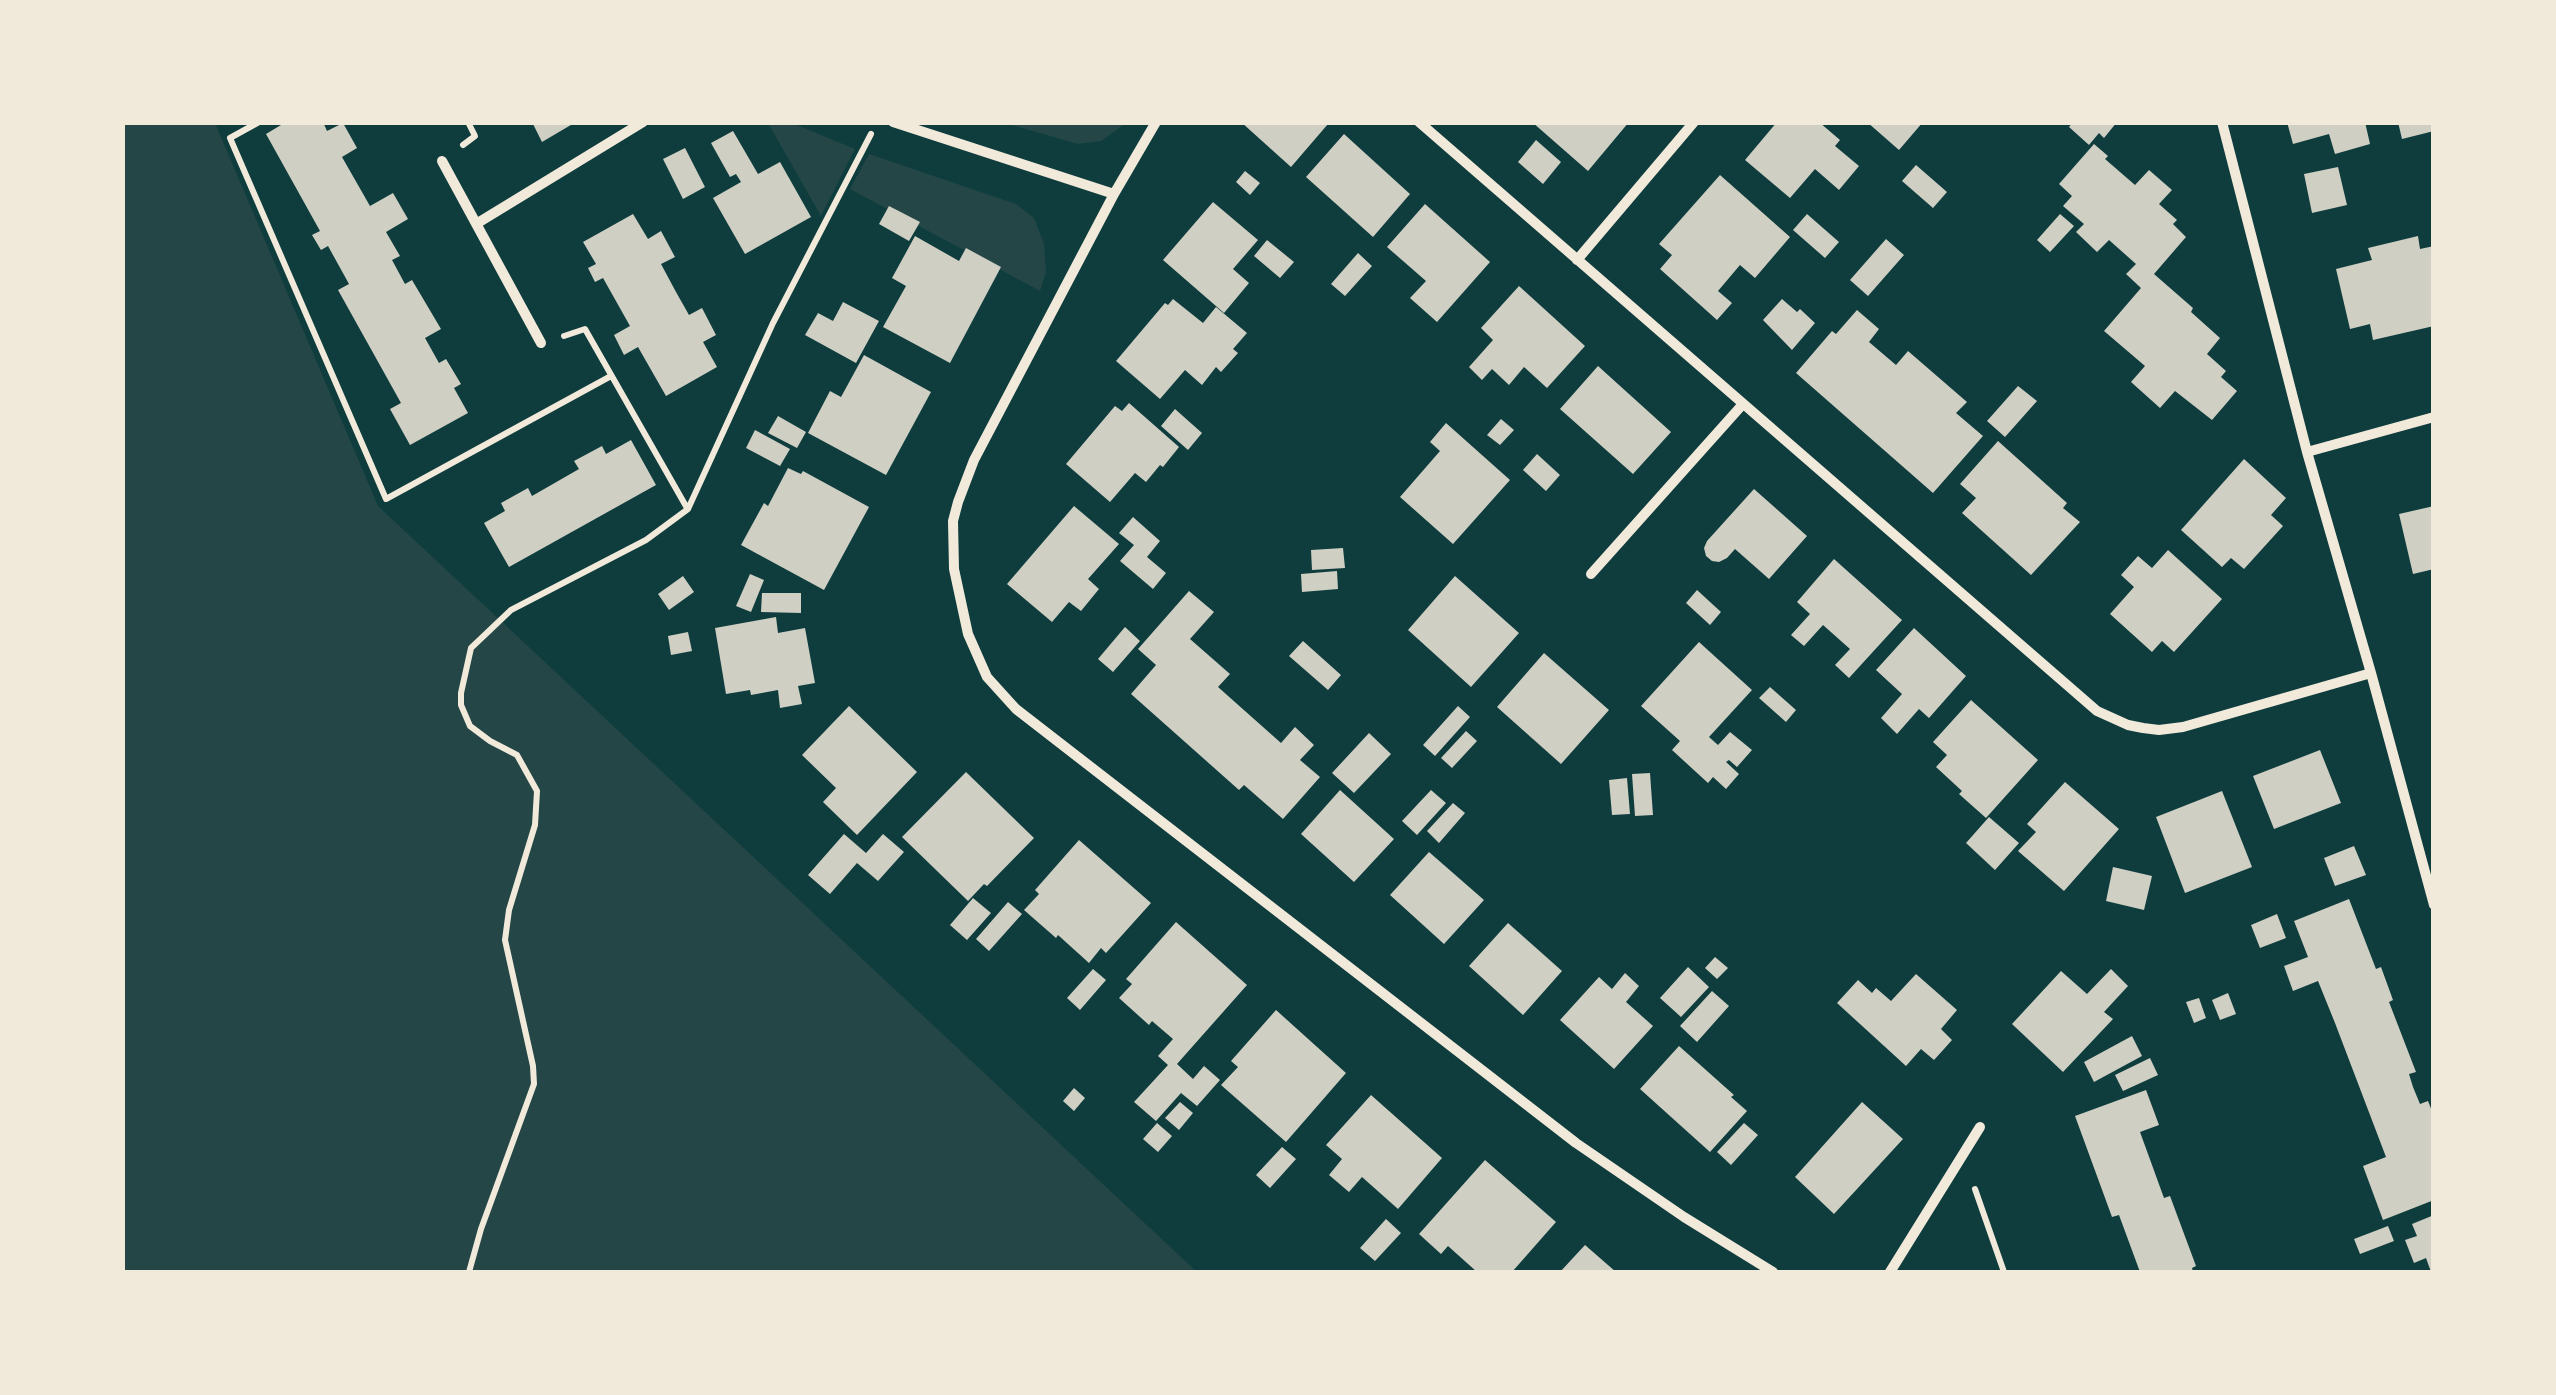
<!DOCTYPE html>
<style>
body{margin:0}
#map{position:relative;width:2556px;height:1395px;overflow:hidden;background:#0f3d3e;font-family:"Exo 2",sans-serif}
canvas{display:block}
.frame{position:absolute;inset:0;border:125px solid #f1e9da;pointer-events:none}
</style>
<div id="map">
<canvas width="2556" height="1395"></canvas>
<div class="frame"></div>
</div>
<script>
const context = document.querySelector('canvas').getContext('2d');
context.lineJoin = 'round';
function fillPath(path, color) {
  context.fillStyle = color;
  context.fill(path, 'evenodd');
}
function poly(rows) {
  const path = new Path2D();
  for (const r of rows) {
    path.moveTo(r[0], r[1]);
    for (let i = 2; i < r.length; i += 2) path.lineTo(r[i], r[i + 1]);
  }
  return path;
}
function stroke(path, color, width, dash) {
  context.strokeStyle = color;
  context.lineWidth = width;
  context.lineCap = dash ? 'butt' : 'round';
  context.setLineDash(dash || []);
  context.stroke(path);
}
fillPath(poly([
 [122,123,215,123,378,506,1197,1272,123,1272],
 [768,123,792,123,855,149,821,216],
 [1005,123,1126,122,1126,123,1101,141,1078,144],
 [869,154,1016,204,1034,218,1044,244,1046,272,1040,291,850,189]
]), '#244646');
fillPath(poly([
 [286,122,323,122,327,131,343,123,357,148,342,157,370,206,393,193,408,219,386,232,400,256,392,260,405,284,412,280,441,329,425,338,439,363,446,359,461,384,454,388,468,413,410,445,390,409,401,403,338,290,349,284,328,246,321,250,312,235,320,231,266,134],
 [532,122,576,122,542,142],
 [1241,122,1326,122,1328,124,1291,167],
 [1532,122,1629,122,1588,171],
 [1777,122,1819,122,1840,140,1835,146,1859,166,1839,190,1815,169,1790,198,1745,160],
 [1867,122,1923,122,1899,150],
 [2073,122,2117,122,2104,138,2099,133,2089,145,2069,127],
 [2287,122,2365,122,2370,144,2335,154,2329,134,2293,144],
 [2398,122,2434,122,2434,131,2402,139],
 [733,131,758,174,780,162,811,217,745,254,713,198,741,182,736,174,730,177,711,143],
 [1344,134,1410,194,1373,237,1306,177],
 [1536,140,1561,162,1543,184,1518,162],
 [2094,144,2108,156,2105,159,2135,185,2149,170,2172,190,2159,204,2177,220,2173,224,2186,237,2154,274,2193,308,2191,312,2220,338,2207,354,2226,371,2221,377,2237,391,2212,420,2175,391,2160,408,2131,382,2145,366,2104,331,2141,288,2126,274,2136,264,2109,240,2097,252,2076,232,2084,224,2063,206,2072,196,2059,184],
 [685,148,705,187,683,199,663,159],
 [1916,165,1947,192,1933,208,1902,181],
 [2338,167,2347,205,2312,213,2304,174],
 [1245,171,1260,183,1250,195,1236,182],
 [1720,175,1790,237,1755,278,1740,265,1718,291,1732,303,1717,320,1660,269,1672,255,1659,244],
 [1213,202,1258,240,1233,269,1249,283,1224,313,1163,260],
 [1425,204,1490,262,1437,322,1410,298,1426,281,1387,247],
 [889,206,920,222,909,241,879,224],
 [633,214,648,239,661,231,675,257,661,264,676,292,689,315,702,308,716,335,703,342,717,367,666,396,638,347,624,355,614,335,630,326,603,278,595,282,588,268,596,264,583,242],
 [1807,214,1839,242,1825,258,1793,230],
 [2060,214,2074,226,2050,252,2037,240],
 [915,236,959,261,966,248,1001,267,950,363,883,327,906,286,892,278],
 [2418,236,2420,249,2434,246,2434,326,2373,340,2370,324,2350,329,2336,269,2372,260,2368,248],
 [1886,239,1904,255,1868,296,1850,280],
 [1267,240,1294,262,1280,278,1254,256],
 [1358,253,1372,266,1345,296,1331,284],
 [1519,286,1585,346,1547,388,1524,367,1509,385,1492,369,1482,380,1469,367,1493,340,1481,328],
 [1173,299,1203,323,1216,307,1247,333,1233,349,1238,353,1221,372,1216,367,1202,385,1185,370,1160,399,1116,361,1165,303,1168,305],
 [1782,299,1797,312,1800,309,1815,323,1792,350,1763,320],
 [843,302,879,321,856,363,805,335,818,313,833,321],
 [1857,310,1879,329,1869,342,1896,365,1908,351,1967,402,1956,413,1983,436,1933,493,1796,373,1832,331,1836,334],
 [864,355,931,392,886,475,808,433,830,391,841,397],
 [1598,366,1671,432,1633,474,1560,409],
 [2018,386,2037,401,2005,437,1987,421],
 [1129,403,1179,447,1163,467,1160,465,1146,482,1135,473,1110,502,1066,464,1115,406,1122,411],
 [1175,409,1202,433,1188,450,1161,426],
 [778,416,806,432,797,448,768,433],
 [1501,419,1514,430,1500,445,1487,435],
 [1446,423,1510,480,1453,544,1400,497,1440,451,1430,442],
 [755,430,790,449,780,466,746,448],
 [631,440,656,485,509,567,484,523,505,511,501,503,528,488,532,496,579,469,574,461,602,446,606,454],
 [1998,441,2067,503,2063,508,2080,522,2031,575,1962,513,1976,498,1960,484],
 [1537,454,1560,475,1546,491,1523,470],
 [2244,459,2286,498,2271,515,2283,526,2244,569,2231,558,2222,567,2181,530],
 [788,468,801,474,803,471,869,507,824,590,741,545,764,503,768,506],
 [1754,489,1807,536,1769,579,1735,549,1727,558,1719,562,1712,561,1706,556,1704,548,1707,541],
 [1074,506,1119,544,1088,579,1099,589,1081,611,1069,602,1052,622,1007,584],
 [2434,506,2434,569,2413,574,2399,514],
 [1133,517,1160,541,1147,557,1166,573,1153,589,1120,561,1134,545,1119,533],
 [1343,548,1345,568,1312,570,1311,550],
 [2168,550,2222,599,2174,652,2162,641,2152,652,2110,614,2134,587,2121,575,2138,556,2152,568],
 [1834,559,1902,620,1849,678,1835,665,1850,649,1823,625,1804,646,1791,635,1810,614,1797,602],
 [1337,571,1338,589,1302,592,1301,574],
 [750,574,764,580,751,612,736,606],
 [683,576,694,592,669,610,658,594],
 [1455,576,1519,633,1471,687,1408,630],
 [1697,590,1721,612,1710,625,1686,603],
 [1189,591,1214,612,1190,639,1230,674,1218,687,1281,743,1295,727,1314,745,1300,760,1320,777,1283,819,1244,785,1239,790,1131,694,1156,665,1138,649],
 [762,593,801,593,801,613,761,612],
 [776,617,778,633,805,628,815,683,798,686,802,704,780,708,778,690,751,695,750,690,726,694,715,628],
 [1125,627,1140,641,1113,672,1098,659],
 [1914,628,1966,676,1929,718,1919,709,1897,734,1881,718,1902,694,1876,670],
 [688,632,692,651,671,655,668,636],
 [1303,641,1341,675,1328,690,1289,656],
 [1699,642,1752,690,1709,737,1718,745,1730,732,1752,750,1737,767,1729,760,1726,762,1739,774,1726,789,1713,777,1708,783,1672,750,1680,741,1641,706],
 [1544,653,1609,710,1561,764,1497,707],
 [1770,687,1796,710,1786,722,1759,698],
 [1971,700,2038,760,1986,818,1959,794,1962,791,1936,767,1947,755,1933,742],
 [849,706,917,772,857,835,823,802,836,788,802,755],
 [1458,706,1470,717,1435,756,1423,745],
 [1466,731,1477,741,1452,768,1441,758],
 [1369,733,1391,754,1354,793,1332,773],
 [2320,750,2341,803,2274,829,2253,776],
 [966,772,1034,838,987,886,984,884,968,901,902,837],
 [1650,773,1653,815,1635,816,1632,774],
 [1627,778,1630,814,1612,815,1609,780],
 [2065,782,2119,829,2064,891,2018,851,2036,832,2027,824],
 [1340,790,1394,839,1354,882,1301,834],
 [1431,790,1446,803,1417,835,1402,821],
 [2222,791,2252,867,2185,893,2156,817],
 [1453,803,1465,813,1439,843,1427,831],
 [1989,817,2019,843,1995,870,1966,843],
 [844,834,866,853,883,834,904,852,878,881,857,863,830,894,808,875],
 [1079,840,1151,903,1106,953,1101,948,1089,963,1058,935,1056,938,1024,910,1039,894,1035,890],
 [2354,846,2366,875,2335,886,2324,858],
 [1429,852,1484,900,1444,944,1390,895],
 [2113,867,2152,876,2144,910,2106,901],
 [973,898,991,913,967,940,950,925],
 [2349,899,2376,969,2381,967,2393,1000,2389,1002,2416,1072,2409,1074,2413,1087,2420,1104,2428,1101,2434,1116,2434,1200,2383,1220,2363,1166,2386,1157,2335,1023,2318,981,2293,991,2284,966,2308,957,2294,921],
 [1008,902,1022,914,989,951,976,939],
 [2277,914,2286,938,2260,948,2251,925],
 [1176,922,1247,985,1177,1064,1193,1079,1204,1066,1220,1080,1197,1106,1181,1093,1156,1121,1134,1102,1168,1065,1158,1056,1173,1039,1152,1021,1149,1025,1119,998,1132,984,1126,979],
 [1508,923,1562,971,1523,1015,1469,966],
 [1715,957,1728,968,1717,979,1705,968],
 [1688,967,1709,987,1681,1017,1660,998],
 [1093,969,1106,980,1080,1010,1067,998],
 [2111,969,2128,986,2104,1012,2113,1019,2063,1072,2012,1024,2061,971,2087,994],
 [1625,973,1639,986,1626,1002,1653,1026,1614,1069,1560,1020,1599,977,1612,989],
 [1916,974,1957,1010,1941,1029,1952,1040,1944,1049,1934,1060,1921,1049,1906,1066,1837,1003,1858,980,1872,993,1876,988,1891,1001],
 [1712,991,1729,1006,1697,1042,1680,1026],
 [2228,993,2236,1014,2220,1020,2212,1000],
 [2199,998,2206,1018,2194,1023,2186,1002],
 [1276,1010,1346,1073,1286,1142,1221,1085,1238,1067,1231,1061],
 [2132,1036,2142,1056,2094,1082,2084,1062],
 [1679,1046,1734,1095,1731,1097,1747,1111,1710,1152,1640,1089],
 [2150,1058,2158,1075,2123,1091,2115,1075],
 [1074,1088,1085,1098,1074,1111,1063,1101],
 [2146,1090,2159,1125,2140,1132,2164,1198,2170,1196,2196,1266,2192,1268,2193,1272,2140,1272,2119,1215,2112,1217,2075,1116],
 [1371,1095,1442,1158,1398,1209,1362,1177,1349,1192,1329,1175,1342,1159,1326,1145],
 [1180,1102,1193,1113,1179,1130,1165,1118],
 [1862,1102,1903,1139,1834,1214,1795,1177],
 [1157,1123,1172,1136,1158,1152,1143,1139],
 [1744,1123,1758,1135,1731,1165,1717,1152],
 [1282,1147,1296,1159,1270,1188,1256,1175],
 [1485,1160,1556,1222,1512,1272,1477,1272,1448,1246,1441,1254,1419,1234],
 [2434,1215,2434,1272,2431,1272,2426,1258,2414,1263,2405,1240,2417,1236,2412,1224],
 [1386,1219,1401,1233,1375,1261,1360,1248],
 [2388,1226,2394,1241,2360,1254,2354,1239],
 [1585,1245,1616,1272,1560,1272]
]), '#cfcfc3');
stroke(poly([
 [259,122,230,138,386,499,611,376],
 [463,145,475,136,468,122],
 [564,336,585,329,687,508],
 [1975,1189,2004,1272],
 [469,1272,481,1229,534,1084,533,1066,505,940,509,910,535,825,537,791,517,755,490,741,470,726,461,705,461,693,471,648,511,610,646,540,688,509,773,323,871,134]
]), '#f1e9da', 6);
stroke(poly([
 [893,122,1114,194],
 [1156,122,1114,194,974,460,958,502,953,521,954,569,968,634,987,677,1016,709,1576,1143,1684,1217,1773,1272],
 [1419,122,2097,711,2128,725,2143,728,2159,730,2183,727,2371,673],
 [2222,122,2307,452,2371,673,2434,905],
 [442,161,541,343],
 [476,224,643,122],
 [1577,260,1694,122],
 [2307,452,2434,417],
 [1591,574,1743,404],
 [1890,1272,1980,1127]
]), '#f1e9da', 10);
</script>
